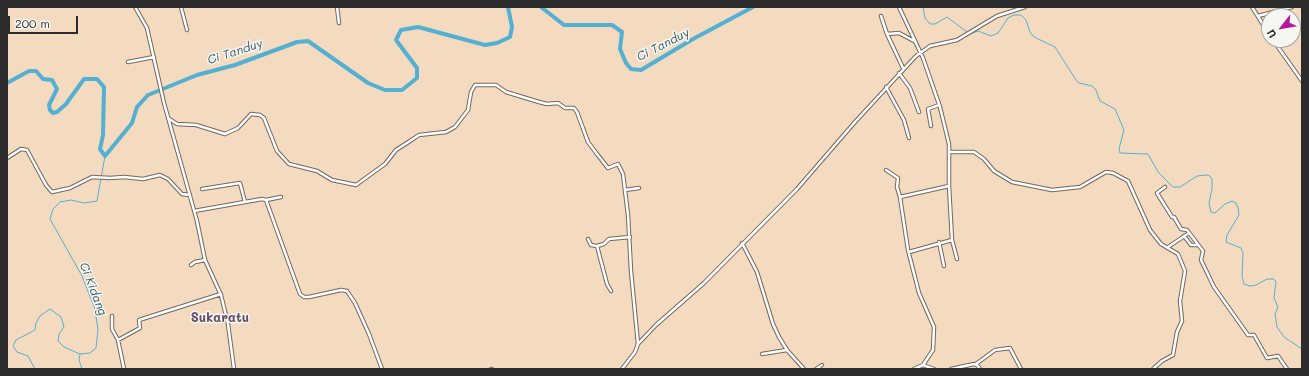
<!DOCTYPE html>
<style>
body{margin:0}
#map{position:relative;width:1309px;height:376px;overflow:hidden;background:#f4dabe;font-family:Mali,sans-serif}
canvas{display:block}
.frame{position:absolute;inset:0;border:8px solid #2b2b2b;pointer-events:none}
.north{position:absolute;left:1261px;top:8px;width:40px;height:40px;box-sizing:border-box;background:#f6f6f2;border:1px solid #a5a5a2;border-radius:50%;rotate:239deg;font-size:11px;font-weight:700;line-height:16px;text-align:center;color:#2b2b2b}
.north::after{content:'';display:block;margin:auto;width:14px;height:18px;background:#b5179e;clip-path:polygon(50% 0,100% 100%,50% 72%,0 100%)}
.scale{position:absolute;left:8px;top:16px;width:70px;height:18px;box-sizing:border-box;border:2px solid #2b2b2b;border-top:0;padding-left:5px;font-size:12px;line-height:14px;white-space:nowrap;color:#2b2b2b;-webkit-text-stroke:3px #f6f6f2;paint-order:stroke}
</style>
<div id="map">
<canvas width="1309" height="376"></canvas>
<div class="frame"></div>
<div class="north">U</div>
<div class="scale">200 m</div>
</div>
<script>
const context = document.querySelector('canvas').getContext('2d');
context.lineJoin = 'round';
function poly(rows) {
  const path = new Path2D();
  for (const r of rows) {
    path.moveTo(r[0], r[1]);
    for (let i = 2; i < r.length; i += 2) path.lineTo(r[i], r[i + 1]);
  }
  return path;
}
function stroke(path, color, width, dash) {
  context.strokeStyle = color;
  context.lineWidth = width;
  context.lineCap = dash ? 'butt' : 'round';
  context.setLineDash(dash || []);
  context.stroke(path);
}
function write(font, color, halo, rows, align = 'center') {
  context.font = font + ' Mali,sans-serif';
  context.lineWidth = 3;
  context.setLineDash([]);
  context.textBaseline = 'middle';
  context.strokeStyle = halo;
  context.fillStyle = color;
  for (const [text, x, y, turn = 0] of rows) {
    context.save();
    context.translate(x, y);
    context.rotate((+turn || 0) * Math.PI / 180);
    context.textAlign = isNaN(turn) ? turn : align;
    if (halo) context.strokeText(text, 0, 0);
    context.fillText(text, 0, 0);
    context.restore();
  }
}
stroke(poly([
 [923,7,925,18,930,24,935,24,947,17,967,32],
 [970,34,978,31,991,36,998,33,1008,18,1014,15,1021,15,1026,20,1030,32,1034,37,1055,47,1076,80,1079,83,1092,86,1096,90,1100,101,1115,109,1124,130,1119,149,1120,153,1148,154,1158,172,1173,187,1180,187,1197,176,1206,175,1210,176,1212,179,1212,189,1209,203,1211,212,1215,213,1225,204,1232,201,1236,203,1238,208,1239,215,1227,235,1226,242,1241,248,1243,253,1242,276,1244,284,1250,286,1256,285,1267,279,1273,279,1276,281,1274,298,1278,307,1275,314,1277,327,1284,337,1302,349],
 [80,354,79,360,82,369],
 [35,369,28,356,17,352,13,346,16,340,35,330,36,323,40,316,50,309,61,317,64,327,59,334,58,341,64,347,80,354,90,353,96,348,98,330,95,309,82,276,50,219,53,209,60,202,71,200,84,203,97,201,105,156]
]), '#54b0d2', 1);
stroke(poly([
 [541,7,564,25,612,25,622,32,620,49,626,63,631,69,641,70,693,39,753,7],
 [7,83,29,71,36,71,43,79,52,80,57,89,49,105,50,110,53,113,57,112,66,104,84,79,97,79,104,87,103,135,100,149,105,156,132,123,137,107,148,95,197,75,235,65,297,42,308,41,368,83,385,90,402,90,417,78,417,68,396,40,401,30,418,27,485,45,497,43,510,37,512,27,508,7]
]), '#54b0d2', 4);
const minor = poly([
 [135,7,147,28,164,103,197,221,205,260,221,295,228,324,234,369],
 [181,7,187,30],
 [337,7,339,23],
 [899,7,923,58,940,107,949,144,949,186,900,197,908,250,919,293,934,327,933,350,923,365,914,369],
 [1252,7,1269,34],
 [881,16,887,34,903,68],
 [1258,16,1292,7],
 [887,34,899,33,914,41],
 [1273,40,1302,81],
 [128,62,154,57],
 [899,73,910,88,919,112],
 [886,87,904,120,909,138],
 [168,118,177,124,196,125,225,134,238,128,251,114,260,115,264,118,277,151,289,164,317,171,332,180,356,185,385,164,396,150,407,143,419,135,446,132,455,127,468,110,471,92,475,85,496,85,506,92,539,102,547,104,558,103,565,108,574,108,577,112,588,142,597,154,608,168,618,164,623,174,628,215,631,271,638,344],
 [931,126,928,109,939,105],
 [949,152,974,152,984,159,994,171,1012,182,1052,190,1080,187,1106,172,1113,173,1128,181,1150,230,1161,244,1178,254,1185,271,1180,301,1182,321,1177,332,1173,355,1162,361,1153,369],
 [7,158,21,149,27,150,46,185,52,192,70,188,92,177,110,178,124,177,143,179,160,175,168,179,182,194,190,195],
 [886,170,898,178,897,187,900,197],
 [1165,187,1157,193,1172,217,1174,217,1181,229,1187,230,1203,251,1201,260,1214,287,1248,335,1254,335,1267,358,1278,356,1287,369],
 [202,189,240,183,245,202],
 [625,190,639,188],
 [266,200,281,197],
 [194,211,262,199,266,200,300,294,304,297,309,297,341,290,347,291,355,303,369,334,382,369],
 [1184,236,1191,245,1198,245],
 [588,239,591,245,597,246,604,244,609,239,630,237],
 [952,240,957,259],
 [939,242,944,266],
 [742,243,757,272,773,324,779,337,787,350,804,369],
 [597,246,607,284,611,291],
 [1168,247,1189,233],
 [909,252,952,240,949,186],
 [191,265,195,262,205,260],
 [112,316,112,329,118,340,124,369],
 [118,340,140,328,139,320,221,294],
 [762,354,787,350],
 [976,364,995,350,1010,348,1021,369],
 [923,365,934,369],
 [491,369,492,369],
 [622,369,635,352,638,344,656,325,704,283,797,189,855,122,916,56,930,46,957,40,997,16,1025,7],
 [816,369,822,365],
 [951,369,974,364,977,365,980,369]
]);
stroke(minor, '#71685e', 4.5);
stroke(minor, '#fff', 2.5);
write('italic 12px', '#395a65', '#f6f6f2', [
 ["Ci Tanduy",663,45,-27],
 ["Ci Tanduy",235,52,-18],
 ["Ci Kidang",93,289,69]
]);
write('bold 13px', '#654f63', '#f6f6f2', [
 ["Sukaratu",220,318]
]);
</script>
